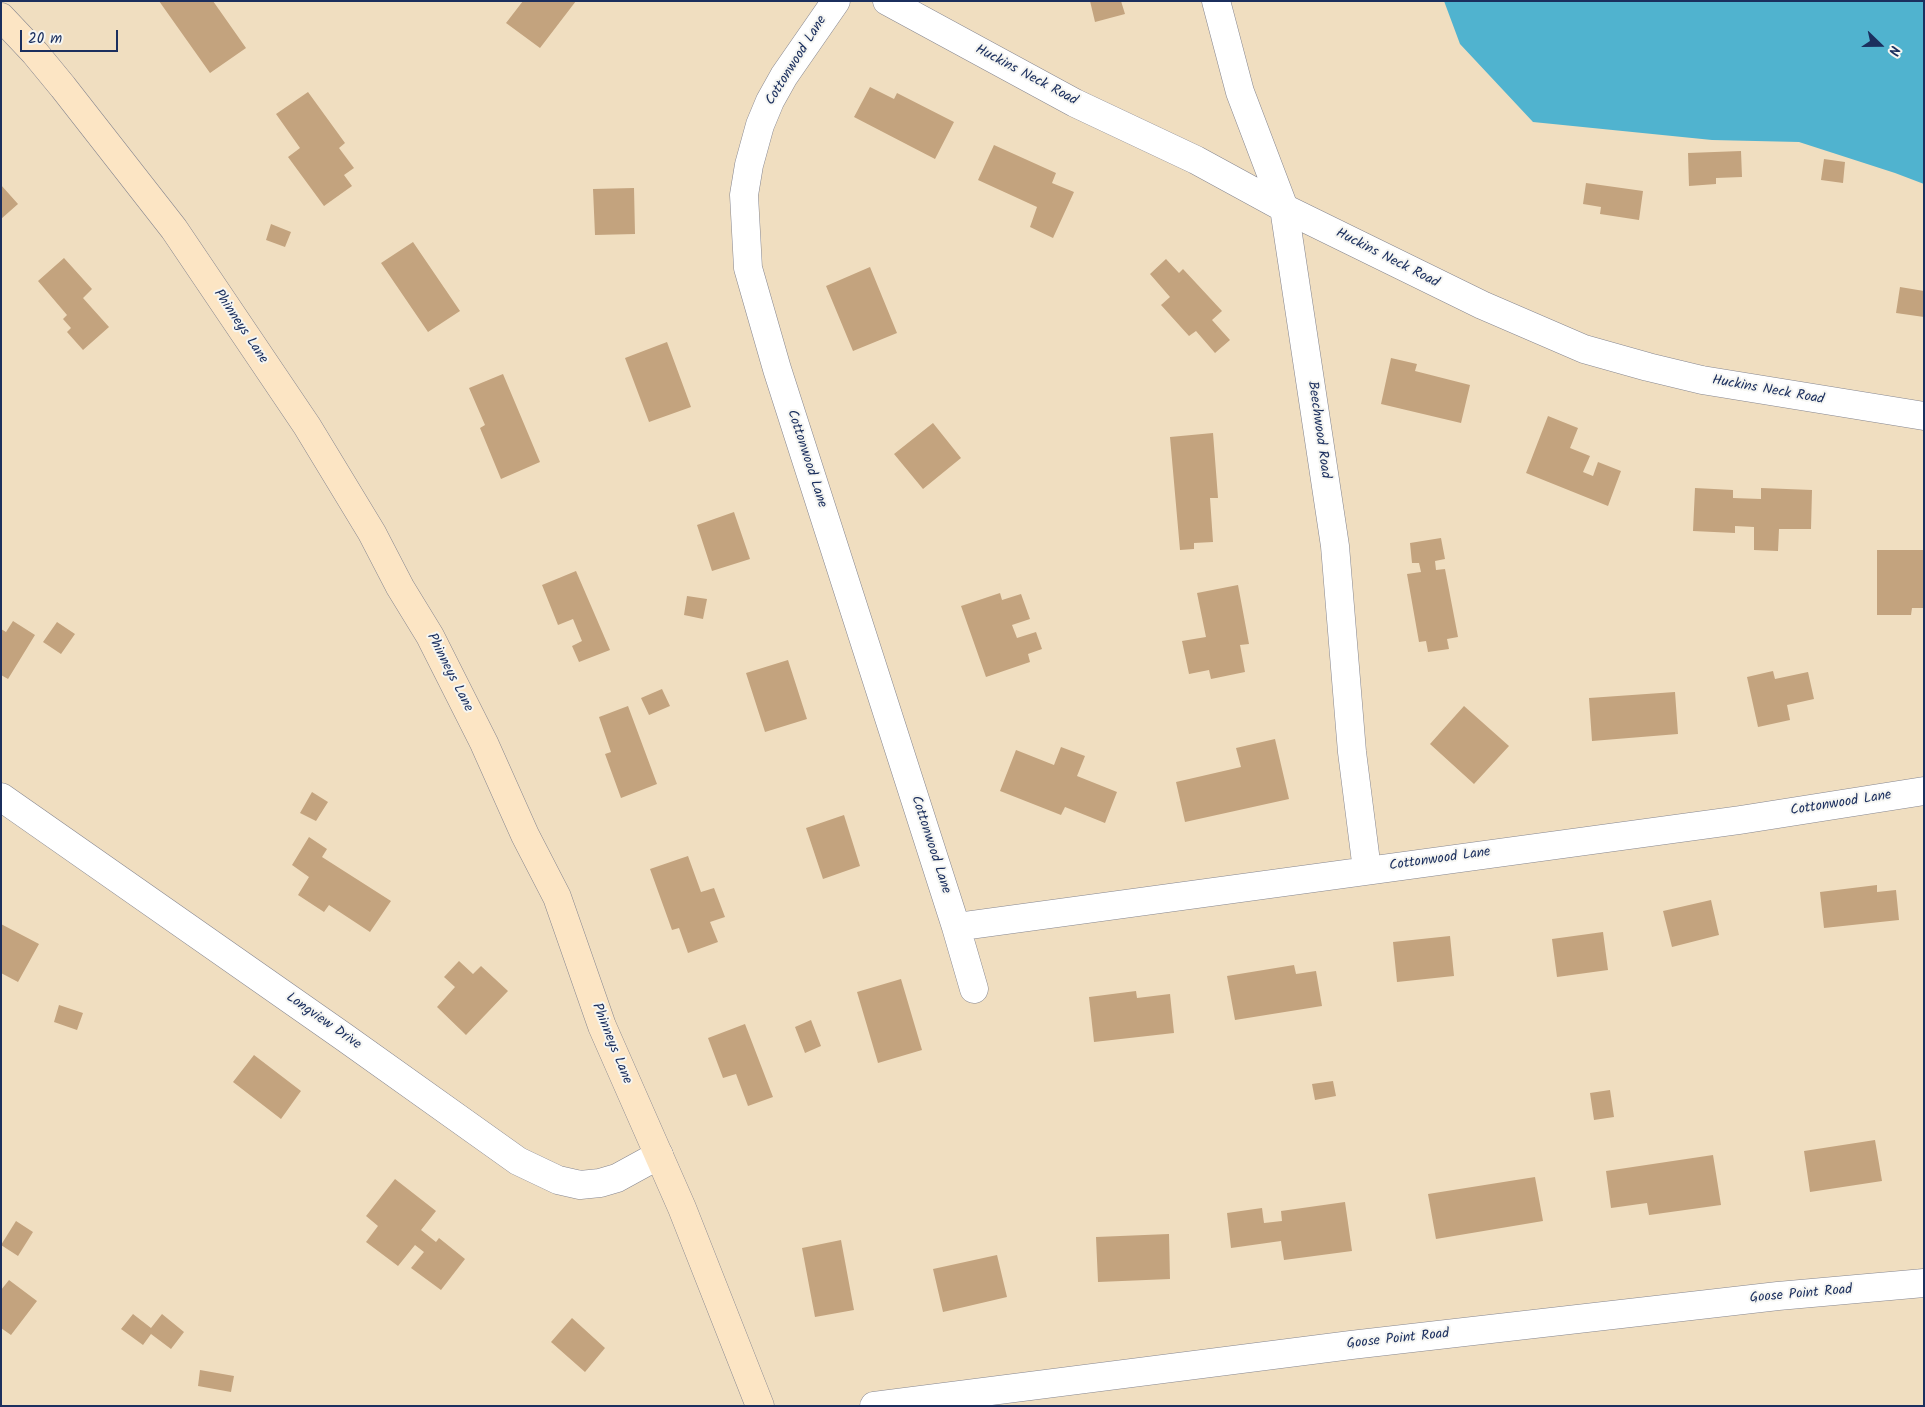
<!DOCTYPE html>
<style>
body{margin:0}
#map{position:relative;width:1925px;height:1407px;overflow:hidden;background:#f0dec0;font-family:Kalam,sans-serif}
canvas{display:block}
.frame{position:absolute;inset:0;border:2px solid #1b2f5e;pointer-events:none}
.north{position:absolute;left:1855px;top:20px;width:50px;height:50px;-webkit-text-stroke:4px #f6f6f2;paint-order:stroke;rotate:112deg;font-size:14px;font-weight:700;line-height:20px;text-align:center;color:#1b2f5e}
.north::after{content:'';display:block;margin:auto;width:18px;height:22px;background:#1b2f5e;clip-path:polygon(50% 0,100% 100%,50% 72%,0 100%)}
.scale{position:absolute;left:20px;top:30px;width:98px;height:22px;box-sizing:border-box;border:2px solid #1b2f5e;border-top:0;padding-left:6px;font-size:15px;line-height:18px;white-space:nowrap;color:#1b2f5e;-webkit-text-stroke:4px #f6f6f2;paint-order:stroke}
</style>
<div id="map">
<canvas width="1925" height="1407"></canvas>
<div class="frame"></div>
<div class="north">N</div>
<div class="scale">20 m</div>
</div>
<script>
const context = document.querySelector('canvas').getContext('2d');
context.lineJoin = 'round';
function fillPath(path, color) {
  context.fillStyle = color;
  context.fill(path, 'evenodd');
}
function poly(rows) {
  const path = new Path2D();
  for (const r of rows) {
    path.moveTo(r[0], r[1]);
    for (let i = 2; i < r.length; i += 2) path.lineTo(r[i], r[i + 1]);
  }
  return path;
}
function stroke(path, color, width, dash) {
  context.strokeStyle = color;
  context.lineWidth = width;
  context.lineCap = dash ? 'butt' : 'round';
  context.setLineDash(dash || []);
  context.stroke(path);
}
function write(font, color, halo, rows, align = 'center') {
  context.font = font + ' Kalam,sans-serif';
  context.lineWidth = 4;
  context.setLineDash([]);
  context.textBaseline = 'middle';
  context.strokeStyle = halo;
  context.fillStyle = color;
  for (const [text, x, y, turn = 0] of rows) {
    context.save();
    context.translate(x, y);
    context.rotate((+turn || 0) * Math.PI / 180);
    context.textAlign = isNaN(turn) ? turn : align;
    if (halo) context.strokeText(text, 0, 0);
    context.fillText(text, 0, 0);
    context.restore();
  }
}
fillPath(poly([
 [1444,1,1924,1,1924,184,1895,173,1799,142,1712,140,1533,122,1460,44]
]), '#50b3cf');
fillPath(poly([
 [159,1,213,1,246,48,210,73],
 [523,1,576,1,540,48,506,23],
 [1090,1,1121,1,1125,14,1095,22],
 [870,87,894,99,897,93,954,122,935,159,854,117],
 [308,92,345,143,339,148,354,168,344,175,352,186,324,206,288,157,300,148,276,114],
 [994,145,1056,173,1052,183,1074,192,1053,238,1030,227,1037,207,978,180],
 [1741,151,1742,177,1716,178,1716,184,1689,186,1688,153],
 [1824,159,1845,162,1843,183,1821,180],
 [1586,183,1643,191,1639,220,1600,214,1601,207,1583,204],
 [1,185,18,204,1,219],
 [634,188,635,234,595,235,593,189],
 [271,224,291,232,285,247,266,240],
 [413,242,460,311,428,332,381,263],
 [64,258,92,289,83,298,109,327,83,350,67,332,71,328,63,319,67,315,38,281],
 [1166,259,1179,273,1183,269,1222,311,1212,320,1230,340,1215,353,1196,331,1189,336,1161,305,1170,297,1150,274],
 [870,267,897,333,853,351,826,286],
 [1900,287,1924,291,1924,317,1896,313],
 [667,342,691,407,649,422,625,358],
 [1391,358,1417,364,1415,371,1470,385,1461,423,1381,404],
 [503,374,540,462,501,479,480,428,485,425,469,388],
 [1548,416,1578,428,1570,448,1590,456,1583,472,1593,476,1598,462,1621,471,1608,506,1526,473],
 [933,423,961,458,923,489,894,454],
 [1213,433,1218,498,1210,498,1213,542,1194,543,1194,549,1180,550,1170,437],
 [1695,488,1733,490,1733,498,1761,499,1761,488,1812,490,1811,529,1779,529,1778,551,1754,550,1754,527,1735,526,1735,533,1693,531],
 [734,512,750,559,712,571,697,525],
 [1441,538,1445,559,1435,561,1436,570,1445,569,1458,637,1447,639,1449,649,1428,652,1426,641,1419,642,1407,574,1421,572,1419,563,1412,563,1410,543],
 [1877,550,1924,550,1924,608,1912,608,1911,615,1877,615],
 [576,571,610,650,579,662,572,646,582,641,573,619,558,625,542,585],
 [1238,585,1249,644,1240,645,1245,672,1211,679,1209,670,1189,674,1182,641,1206,637,1197,593],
 [1000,593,1002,600,1021,594,1030,619,1012,625,1017,638,1036,632,1042,649,1028,654,1030,662,986,677,961,606],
 [687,596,707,599,703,619,684,615],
 [13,621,35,635,8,679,1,675,1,629,6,632],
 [57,622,75,634,61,654,43,642],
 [788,660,807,719,765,732,746,673],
 [1773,671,1775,679,1808,672,1814,699,1787,705,1790,720,1758,727,1747,677],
 [662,689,670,706,649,715,641,698],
 [1675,692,1678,734,1592,741,1589,698],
 [628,706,657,784,621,798,605,754,611,752,599,717],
 [1464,706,1509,746,1474,784,1430,744],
 [1275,739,1289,799,1185,822,1176,782,1241,767,1236,748],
 [1061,747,1085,756,1077,776,1117,792,1105,823,1065,807,1061,815,1000,791,1016,750,1054,765],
 [312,792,328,802,316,821,300,813],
 [844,815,860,866,823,879,806,828],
 [309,837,327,849,322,857,391,901,370,932,329,905,324,912,298,895,309,877,292,865],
 [688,856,701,892,714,888,725,917,710,922,718,942,688,953,679,928,672,930,650,869],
 [1877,885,1877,892,1896,890,1899,920,1824,928,1820,892],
 [1711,900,1719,935,1672,947,1663,911],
 [1,924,39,944,18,982,1,973],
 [1603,932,1608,970,1557,977,1552,939],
 [1450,936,1454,976,1397,982,1393,942],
 [459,961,473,974,481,966,508,991,466,1035,437,1007,455,987,444,977],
 [1294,965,1296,974,1316,971,1322,1006,1235,1020,1227,976],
 [901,979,922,1050,878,1063,857,992],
 [1136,991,1137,998,1170,994,1174,1033,1094,1042,1089,997],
 [59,1005,83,1013,77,1030,54,1022],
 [811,1020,821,1046,805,1053,795,1027],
 [745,1024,773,1097,748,1106,736,1074,723,1078,708,1038],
 [254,1055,301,1091,281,1119,233,1082],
 [1333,1081,1336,1096,1315,1100,1312,1084],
 [1610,1090,1614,1117,1594,1120,1590,1093],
 [1875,1140,1882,1181,1810,1192,1804,1151],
 [1713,1155,1721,1205,1649,1215,1647,1203,1611,1208,1606,1171],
 [1535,1177,1543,1221,1436,1239,1428,1194],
 [395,1179,436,1211,421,1230,436,1242,439,1238,465,1259,441,1290,411,1268,424,1252,415,1245,398,1266,366,1242,378,1226,366,1216],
 [1345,1202,1352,1251,1284,1260,1281,1241,1231,1248,1227,1213,1262,1208,1264,1223,1282,1221,1281,1211],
 [16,1221,33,1232,18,1256,1,1245],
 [1169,1234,1170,1279,1098,1282,1096,1237],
 [841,1240,854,1310,815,1317,802,1248],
 [997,1255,1007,1297,943,1312,933,1269],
 [9,1280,37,1301,11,1335,1,1328,1,1290],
 [133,1314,151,1328,162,1314,184,1332,171,1349,151,1334,143,1345,121,1329],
 [572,1318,605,1348,585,1372,551,1342],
 [200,1370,234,1376,231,1392,198,1386]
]), '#c3a37e');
const street = poly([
 [836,1,784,76,770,101,760,125,749,165,744,195,748,268,777,369,956,927,1740,820,1924,791],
 [887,1,1075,103,1196,160,1284,208,1482,305,1584,349,1648,367,1702,380,1924,416],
 [1216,1,1240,92,1284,208,1335,546,1352,752,1367,870],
 [1,797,344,1037,518,1161,558,1180,580,1185,600,1183,617,1178,659,1155],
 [956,927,974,989],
 [874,1406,1351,1345,1778,1296,1924,1283]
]);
const secondary = poly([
 [1,17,35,53,63,87,174,229,307,426,372,533,400,587,430,636,484,743,525,835,557,897,602,1026,682,1208,760,1406]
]);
stroke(street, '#86868f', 29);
stroke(secondary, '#86868f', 29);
stroke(street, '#fff', 28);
stroke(secondary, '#fce5c4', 28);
write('14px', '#1b2f5e', '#f6f6f2', [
 ["Cottonwood Lane",797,61,-58],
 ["Huckins Neck Road",1026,76,28],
 ["Huckins Neck Road",1387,259,27],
 ["Phinneys Lane",240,327,56],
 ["Huckins Neck Road",1768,391,10],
 ["Beechwood Road",1318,430,82],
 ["Cottonwood Lane",806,459,72],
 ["Phinneys Lane",449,673,63],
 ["Cottonwood Lane",1841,804,-9],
 ["Cottonwood Lane",930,845,72],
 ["Cottonwood Lane",1440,860,-8],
 ["Longview Drive",323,1022,35],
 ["Phinneys Lane",611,1044,68],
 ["Goose Point Road",1801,1295,-5],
 ["Goose Point Road",1398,1340,-6]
]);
</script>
